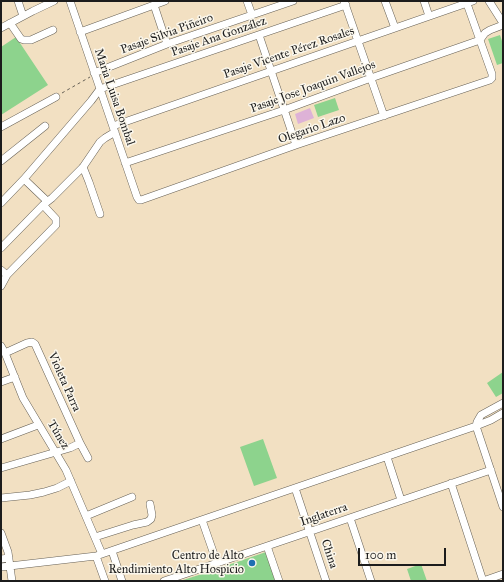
<!DOCTYPE html>
<meta charset="utf-8">
<style>
body{margin:0}
#map{position:relative;width:504px;height:582px;overflow:hidden;background:#f2e0c2;font-family:"IM FELL Great Primer",serif}
canvas{display:block}
.frame{position:absolute;inset:0;border:2px solid #1c1c1c;pointer-events:none}
.scale{position:absolute;left:358px;top:548px;width:88px;height:18px;box-sizing:border-box;border:2px solid #1c1c1c;border-top:0;padding-left:5px;font-size:12px;line-height:14px;white-space:nowrap;color:#1c1c1c;-webkit-text-stroke:3px #fbf7ec;paint-order:stroke}
</style>
<div id="map">
<canvas width="504" height="582"></canvas>
<div class="frame"></div>
<div class="scale">100 m</div>
</div>
<script>
const context = document.querySelector('canvas').getContext('2d');
context.lineJoin = 'round';
function fillPath(path, color) {
  context.fillStyle = color;
  context.fill(path, 'evenodd');
}
function poly(rows) {
  const path = new Path2D();
  for (const r of rows) {
    path.moveTo(r[0], r[1]);
    for (let i = 2; i < r.length; i += 2) path.lineTo(r[i], r[i + 1]);
  }
  return path;
}
function stroke(path, color, width, dash) {
  context.strokeStyle = color;
  context.lineWidth = width;
  context.lineCap = dash ? 'butt' : 'round';
  context.setLineDash(dash || []);
  context.stroke(path);
}
function write(font, color, halo, rows, align = 'center') {
  context.font = font + ' "IM FELL Great Primer",serif';
  context.lineWidth = 3;
  context.setLineDash([]);
  context.textBaseline = 'middle';
  context.strokeStyle = halo;
  context.fillStyle = color;
  for (const [text, x, y, turn = 0] of rows) {
    context.save();
    context.translate(x, y);
    context.rotate((+turn || 0) * Math.PI / 180);
    context.textAlign = isNaN(turn) ? turn : align;
    if (halo) context.strokeText(text, 0, 0);
    context.fillText(text, 0, 0);
    context.restore();
  }
}
fillPath(poly([
 [500,35,503,44,503,63,497,65,488,39],
 [16,37,48,85,1,115,1,47],
 [335,98,339,110,318,117,314,105],
 [503,372,503,393,496,397,487,383],
 [263,439,277,478,254,486,240,447],
 [266,552,275,581,180,581,202,574],
 [421,564,427,581,411,581,407,569]
]), '#8dd38d');
fillPath(poly([
 [310,108,314,118,298,124,295,114]
]), '#deb2d7');
const minor = poly([
 [18,1,23,16],
 [70,1,137,197,139,200,141,200,296,145,490,80,492,78,492,74,466,1],
 [247,1,252,15],
 [344,1,384,116],
 [385,1,395,28],
 [424,1,429,16],
 [489,1,503,23],
 [154,5,167,44],
 [10,23,21,39,24,40,31,40,53,30],
 [1,28,33,11,54,1],
 [80,32,165,1],
 [259,35,296,145],
 [94,73,167,44,293,1],
 [113,126,473,1],
 [1,127,56,97],
 [1,161,45,126],
 [125,163,284,110,371,78,480,40,485,33,490,30,503,25],
 [83,167,89,182,100,214],
 [24,179,47,201],
 [1,203,24,179,91,101,100,89,346,5],
 [1,248,43,205,52,198,83,167,100,142,105,138,115,132],
 [1,270,7,275,56,225,56,219,43,205],
 [1,286,7,275],
 [1,346,5,353,23,398,66,470,102,554],
 [5,353,27,343,32,342,35,344,80,443,88,458],
 [1,382,15,377],
 [503,403,481,415,477,422,476,426,503,507],
 [1,439,38,425],
 [387,457,401,500],
 [1,468,70,448,80,443],
 [451,483,483,581],
 [295,488,326,581],
 [1,498,30,495,44,492,57,488,71,481],
 [86,516,132,497],
 [350,518,371,581],
 [202,520,217,563],
 [1,533,8,552,12,581],
 [95,537,133,525,147,522,151,519,152,515,150,504],
 [267,546,279,581],
 [112,551,122,581],
 [96,556,105,581],
 [1,559,9,558],
 [1,567,96,556,476,426,491,420,503,413],
 [164,581,491,470],
 [483,581,503,574]
]);
stroke(minor, '#676156', 8);
stroke(poly([
 [254,21,257,29],
 [62,93,90,77]
]), '#676156', 1, [3, 3]);
stroke(minor, '#fff', 7);
for (const [x, y, r, color] of [
 [252,563,4,"#1f6fb2"]
]) {
  const dot = new Path2D();
  dot.arc(x, y, r, 0, 2 * Math.PI);
  context.fillStyle = color;
  context.fill(dot);
  stroke(dot, '#fbf7ec', 1.5);
}
write('12px', '#1c1c1c', '#fbf7ec', [
 ["Pasaje Silvia Piñeiro",167,34,-20],
 ["Pasaje Ana González",219,37,-19],
 ["Pasaje Vicente Pérez Rosales",289,53,-19],
 ["Pasaje Jose Joaquin Vallejos",313,87,-20],
 ["Maria Luisa Bombal",114,97,71],
 ["Olegario Lazo",312,129,-19],
 ["Violeta Parra",64,382,66],
 ["Túnez",58,435,59],
 ["Inglaterra",324,515,-19],
 ["China",329,554,72]
]);
write('12px', '#1c1c1c', '#fbf7ec', [
 ["Centro de Alto",244,556],
 ["Rendimiento Alto Hospicio",244,570]
], 'right');
</script>
